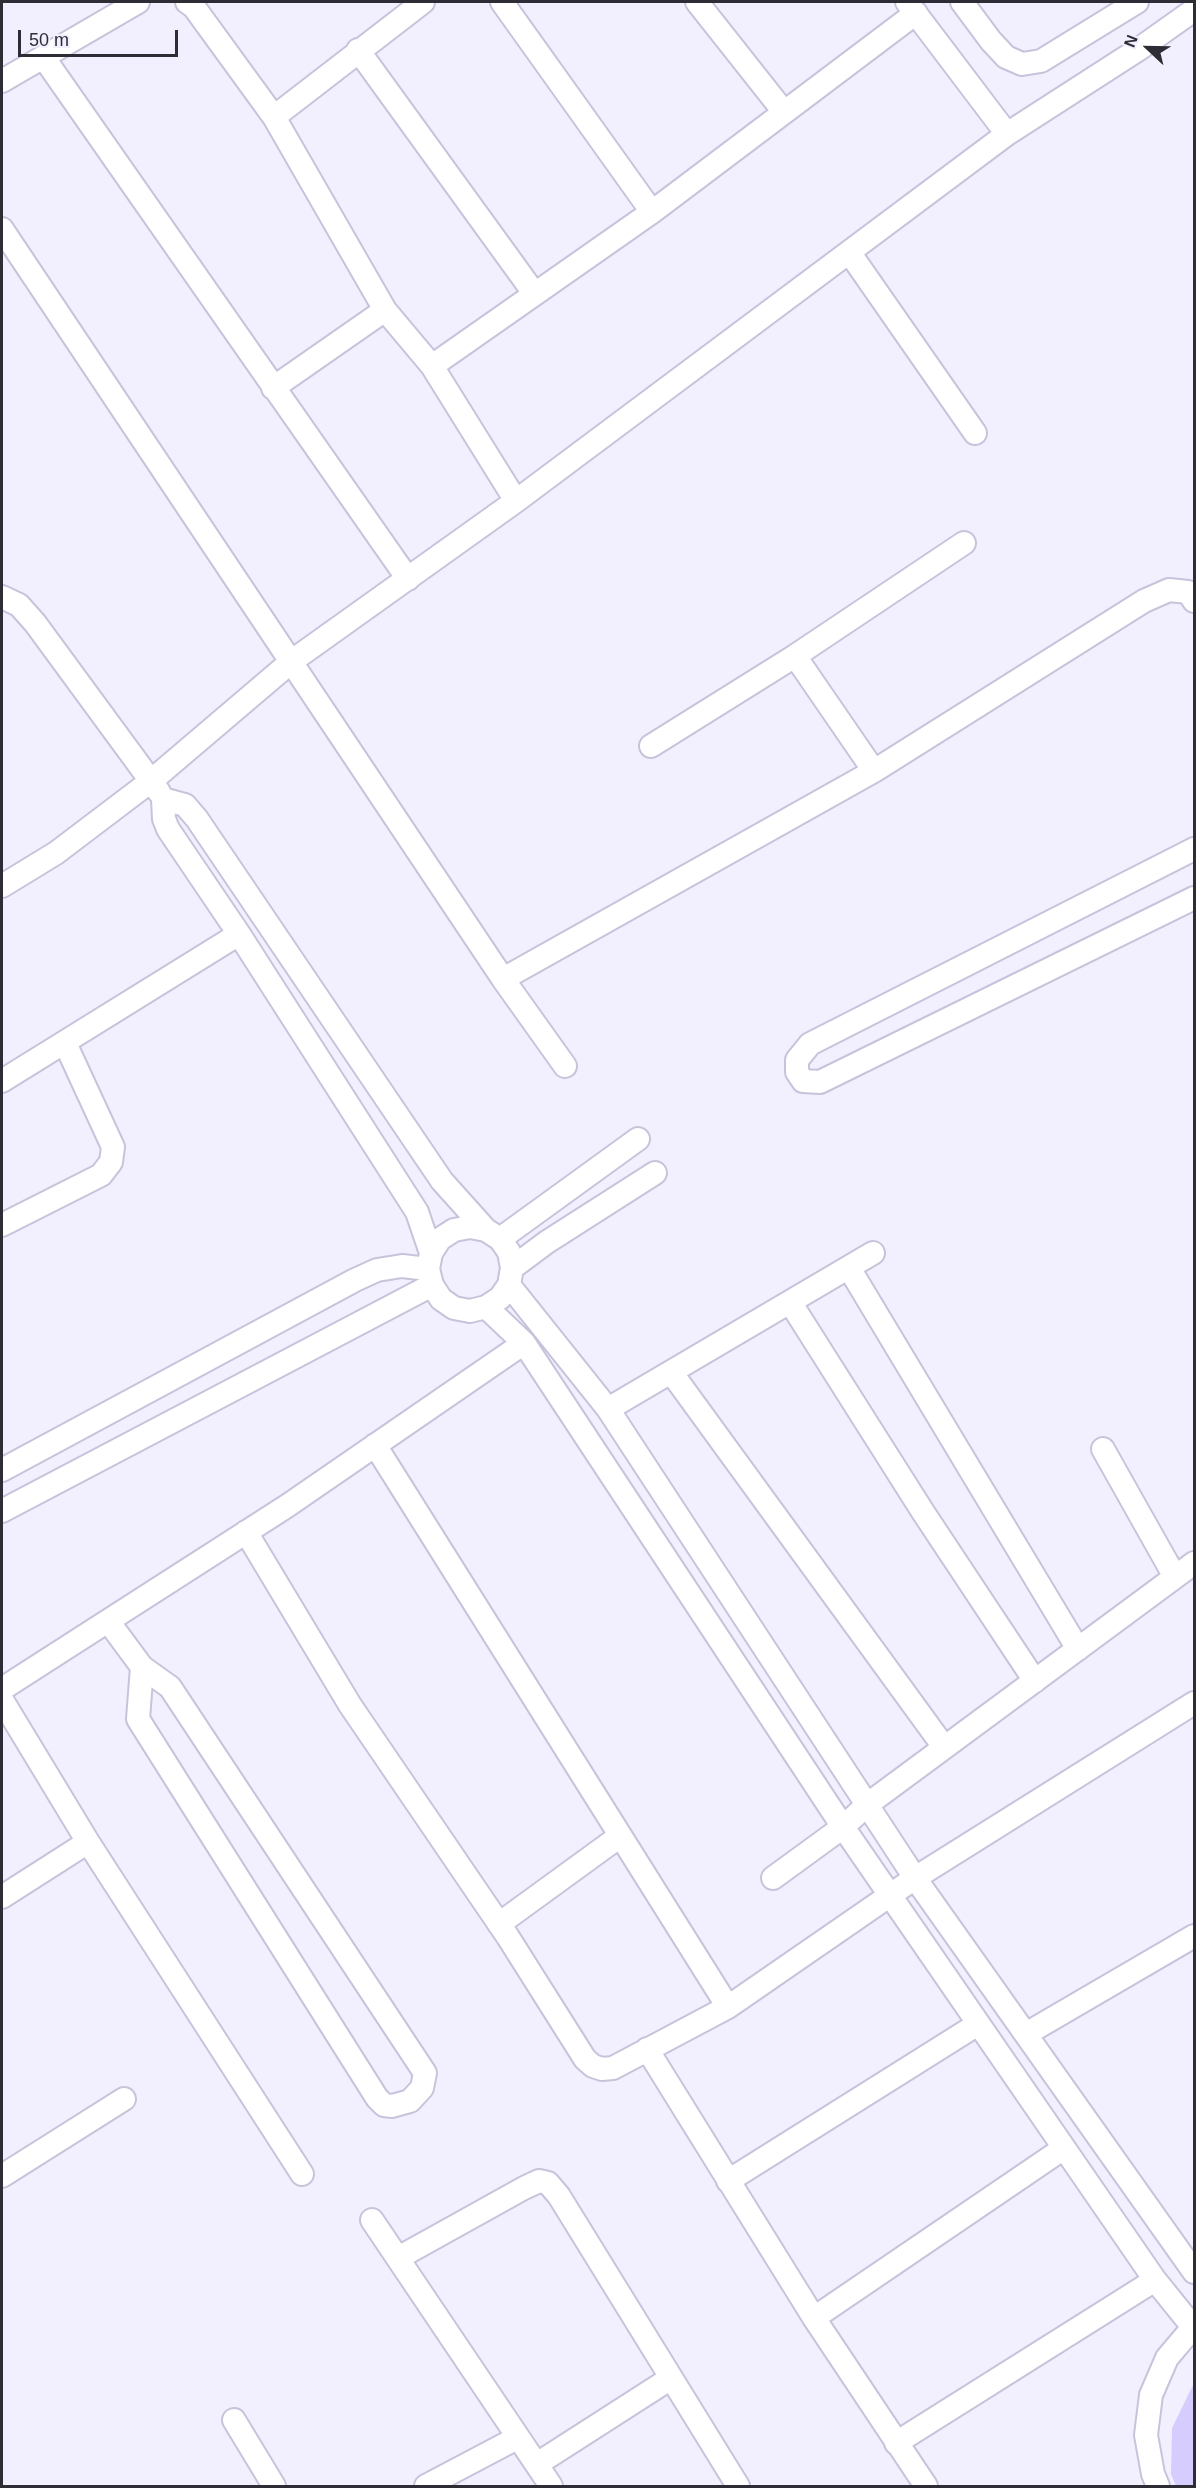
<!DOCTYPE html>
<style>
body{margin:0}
#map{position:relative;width:1196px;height:2488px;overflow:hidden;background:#f2f0ff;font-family:Helvetica,sans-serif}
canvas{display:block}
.frame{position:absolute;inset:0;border:3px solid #2e2d36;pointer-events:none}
.north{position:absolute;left:1118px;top:18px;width:60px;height:60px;-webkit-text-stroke:4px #f2f0ff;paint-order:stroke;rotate:292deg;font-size:16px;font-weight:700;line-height:24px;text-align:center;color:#2e2d36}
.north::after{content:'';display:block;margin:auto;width:21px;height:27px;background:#2e2d36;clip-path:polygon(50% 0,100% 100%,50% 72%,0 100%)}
.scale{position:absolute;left:18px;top:30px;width:160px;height:27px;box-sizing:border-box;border:3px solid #2e2d36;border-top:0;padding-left:8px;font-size:18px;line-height:21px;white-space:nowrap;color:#2e2d36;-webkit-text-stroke:4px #f2f0ff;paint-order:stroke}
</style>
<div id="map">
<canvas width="1196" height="2488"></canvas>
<div class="frame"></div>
<div class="north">N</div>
<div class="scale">50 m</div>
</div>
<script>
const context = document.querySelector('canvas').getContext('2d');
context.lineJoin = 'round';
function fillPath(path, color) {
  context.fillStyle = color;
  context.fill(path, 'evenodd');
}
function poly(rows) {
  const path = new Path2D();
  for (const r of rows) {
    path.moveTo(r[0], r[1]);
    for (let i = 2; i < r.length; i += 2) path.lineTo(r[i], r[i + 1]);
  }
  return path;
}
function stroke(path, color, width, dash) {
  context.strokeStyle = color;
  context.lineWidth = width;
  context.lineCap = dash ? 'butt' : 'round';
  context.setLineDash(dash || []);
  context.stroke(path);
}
fillPath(poly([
 [1194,2383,1194,2486,1176,2486,1171,2474,1172,2428]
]), '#d6ccfe');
const minor = poly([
 [187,2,194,7,274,117,385,310,432,366,516,501],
 [502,2,652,212],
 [697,2,784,112],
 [907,2,1007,134],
 [962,2,991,41,1006,57,1022,64,1041,61,1137,2],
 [358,50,534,293],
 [44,58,408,579],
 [2,81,138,2],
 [274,117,423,2],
 [2,229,503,979,565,1066],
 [849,252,975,433],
 [432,366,652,212,916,13],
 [273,388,385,310],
 [2,597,19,605,35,623,159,792],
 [651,746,795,656],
 [874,771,795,656,964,543],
 [1194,849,810,1044,797,1060,797,1072,803,1081,820,1082,1194,898],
 [2,886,56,853,151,781,292,661,516,501,1007,134,1139,49,1194,10],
 [503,979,874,771,1144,601,1169,590,1188,592,1194,601],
 [2,1081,239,934],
 [2,1225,101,1175,111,1162,113,1147,65,1043],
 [500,1239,638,1139],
 [431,1253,417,1212,239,934,168,829,164,819,163,799,185,805,197,819,442,1181,486,1230],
 [512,1268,547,1242,655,1173],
 [849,1268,1078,1649],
 [509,1285,500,1298,486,1307,470,1311,454,1308,441,1299,432,1285,428,1269,431,1253,440,1239,454,1230,470,1227,486,1230,500,1239,509,1252,512,1268,509,1285,608,1409,915,1878,1194,2272],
 [790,1302,923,1512,1035,1681],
 [486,1307,524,1343,843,1827,1155,2280,1193,2327],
 [671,1372,944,1747],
 [608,1409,873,1253],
 [375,1445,728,2007],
 [1103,1449,1175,1577],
 [2,1470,355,1280,377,1270,402,1266,428,1269],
 [2,1511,432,1285],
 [246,1532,350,1705,508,1937,585,2059,593,2066,602,2069,613,2068,728,2007,915,1878,1194,1703],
 [108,1621,142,1667,170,1687,425,2073,422,2088,410,2101,392,2106,384,2105,377,2098,138,1719,142,1667],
 [2,1689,287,1506,524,1343],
 [2,1700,88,1842,302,2174],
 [773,1878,843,1827,868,1804,1194,1563],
 [2,1897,88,1842],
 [499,1924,620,1836],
 [1026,2034,1194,1936],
 [647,2049,814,2318,926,2486],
 [2,2176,124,2099],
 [728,2181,978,2024],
 [372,2220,551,2486],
 [398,2258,524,2188,539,2181,548,2183,559,2196,738,2486],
 [814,2318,1064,2148],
 [234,2420,274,2486],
 [896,2443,1155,2280],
 [537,2464,671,2378],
 [426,2486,517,2438],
 [1158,2486,1153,2474,1146,2435,1151,2395,1167,2358,1194,2326]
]);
stroke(minor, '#c8c3db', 26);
stroke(minor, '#fff', 22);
</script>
